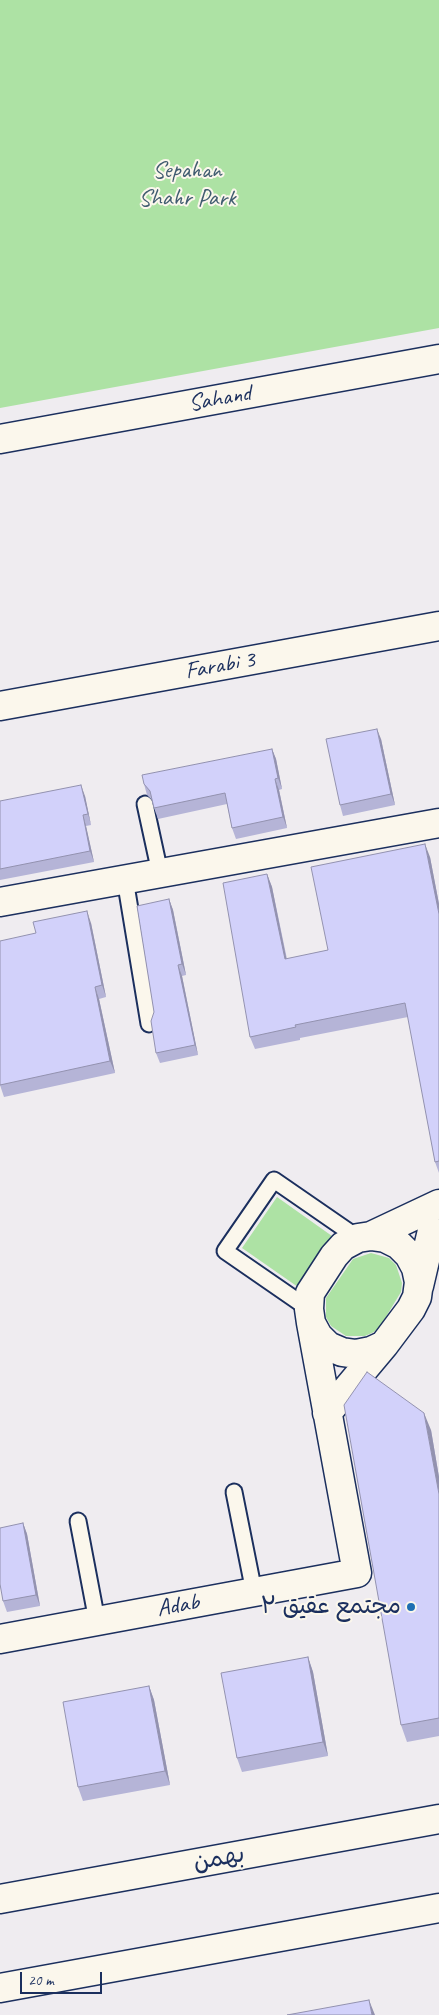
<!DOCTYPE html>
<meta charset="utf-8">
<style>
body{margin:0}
#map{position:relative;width:439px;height:2015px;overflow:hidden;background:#efecf0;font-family:Caveat,sans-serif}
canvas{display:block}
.scale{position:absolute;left:20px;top:1972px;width:82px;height:22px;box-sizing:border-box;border:2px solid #1b2f5e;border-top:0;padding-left:6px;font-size:15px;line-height:18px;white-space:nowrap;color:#1b2f5e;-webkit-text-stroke:4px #fbf7ec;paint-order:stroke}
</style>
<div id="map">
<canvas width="439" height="2015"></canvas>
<div class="scale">20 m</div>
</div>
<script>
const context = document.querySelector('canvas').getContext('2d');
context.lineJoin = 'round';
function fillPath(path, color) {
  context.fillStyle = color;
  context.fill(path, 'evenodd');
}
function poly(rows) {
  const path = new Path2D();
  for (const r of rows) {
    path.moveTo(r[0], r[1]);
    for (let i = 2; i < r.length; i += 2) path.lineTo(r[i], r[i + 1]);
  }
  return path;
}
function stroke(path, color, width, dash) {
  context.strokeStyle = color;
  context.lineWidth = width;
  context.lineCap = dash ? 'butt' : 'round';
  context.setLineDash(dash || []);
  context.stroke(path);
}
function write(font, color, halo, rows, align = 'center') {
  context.font = font + ' Caveat,"Playpen Sans Arabic",sans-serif';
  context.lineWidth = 4;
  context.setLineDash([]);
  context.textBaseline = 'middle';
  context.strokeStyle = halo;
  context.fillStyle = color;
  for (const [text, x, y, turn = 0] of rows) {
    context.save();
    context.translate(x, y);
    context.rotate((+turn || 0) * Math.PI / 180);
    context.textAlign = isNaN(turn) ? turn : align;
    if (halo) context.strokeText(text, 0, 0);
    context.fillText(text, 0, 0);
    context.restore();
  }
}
fillPath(poly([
 [0,0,439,0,439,328,0,408],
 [277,1197,332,1236,298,1287,242,1248],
 [371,1253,389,1258,396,1265,402,1283,401,1292,381,1325,374,1332,365,1336,346,1336,331,1326,326,1317,326,1298,353,1259]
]), '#ade2a4');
const service = poly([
 [145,804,160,873],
 [125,879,149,1024],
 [309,1309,225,1251,274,1180,358,1238],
 [234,1492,254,1592],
 [78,1521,97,1621]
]);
const minor = poly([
 [0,902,439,823],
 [371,1236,385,1238,399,1245,409,1255,416,1268,419,1282,417,1297,411,1309,384,1345,371,1351,356,1354,342,1352,328,1346,318,1336,311,1323,309,1309,310,1293,334,1256,343,1246,358,1238,371,1236],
 [371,1236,439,1204],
 [419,1286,438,1205],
 [327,1413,384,1345],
 [0,1639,357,1573,311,1323]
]);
const tertiary = poly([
 [0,439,439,359],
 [0,706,439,626]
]);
const secondary = poly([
 [0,1899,439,1819],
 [0,1988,439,1908]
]);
stroke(service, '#1b2f5e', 19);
stroke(minor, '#1b2f5e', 31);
stroke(tertiary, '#1b2f5e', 31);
stroke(secondary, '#1b2f5e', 31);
stroke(service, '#fbf7ec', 15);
stroke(minor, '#fbf7ec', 28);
stroke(tertiary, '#fbf7ec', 28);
stroke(secondary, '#fbf7ec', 28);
fillPath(poly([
 [381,739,395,805,343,816,340,805],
 [272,749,276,759,282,789,279,790,287,828,236,839,232,828,227,804,158,819,154,808,152,800,147,795,144,784],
 [85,796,91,825,86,826,94,862,0,880,0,801],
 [430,857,439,904,439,1173,435,1162,408,1017,300,1038,300,1040,255,1049,250,1037,267,874,272,887,287,959,328,950],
 [169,899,173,910,186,975,182,976,198,1055,160,1063,156,1053],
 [91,923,106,997,99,999,115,1073,4,1097,0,1085],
 [431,1430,439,1477,439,1736,407,1742,401,1725],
 [23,1523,27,1534,40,1606,7,1612,3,1601],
 [308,1657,313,1672,328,1756,242,1772,237,1758],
 [149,1686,154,1700,170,1785,83,1801,78,1787]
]), '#b5b4d7');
fillPath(poly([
 [377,729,381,739,395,805,391,794],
 [272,749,276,759,282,789,278,778],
 [275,779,279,790,287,828,283,817],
 [81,785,85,796,91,825,88,814],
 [83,815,86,826,94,862,90,851],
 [425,844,430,857,439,904,439,914],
 [267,874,272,887,289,972,285,959],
 [169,899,173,910,186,975,182,964],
 [87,911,91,923,106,997,102,985],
 [178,965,182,976,198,1055,195,1045],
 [95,987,99,999,115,1073,110,1061],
 [424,1413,431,1430,439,1477,439,1494],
 [23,1523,27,1534,40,1606,36,1595],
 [308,1657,313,1672,328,1756,323,1742],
 [149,1686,154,1700,170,1785,165,1771],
 [369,2000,375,2015,372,2015]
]), '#9392af');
const building = poly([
 [377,729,391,794,340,805,326,739,377,729],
 [272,749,278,778,275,779,283,817,232,828,225,793,154,808,150,791,144,784,142,775,272,749],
 [81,785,88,814,83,815,90,851,0,869,0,801,81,785],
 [425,844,439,914,439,1161,435,1162,405,1003,295,1025,296,1027,250,1037,223,883,267,874,285,959,328,950,311,867,425,844],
 [169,899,182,964,178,965,195,1045,156,1053,151,1021,154,1012,137,906,169,899],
 [87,911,102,985,95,987,110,1061,0,1085,0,941,36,933,33,922,87,911],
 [367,1372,424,1413,439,1494,439,1718,401,1725,344,1405,367,1372],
 [23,1523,36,1595,3,1601,0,1584,0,1528,23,1523],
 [308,1657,323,1742,237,1758,221,1673,308,1657],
 [149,1686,165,1771,78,1787,63,1702,149,1686],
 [369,2000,372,2015,287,2015,369,2000]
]);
fillPath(building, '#d2d1fa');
stroke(building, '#9392af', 1);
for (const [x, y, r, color] of [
 [411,1607,5,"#1f6fb2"]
]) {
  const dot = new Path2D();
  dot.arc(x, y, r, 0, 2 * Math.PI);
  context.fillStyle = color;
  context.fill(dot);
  stroke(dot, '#fbf7ec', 2);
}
write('24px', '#405c70', '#fbf7ec', [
 ["Sepahan",187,171],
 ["Shahr Park",187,199]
]);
write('24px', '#1b2f5e', '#fbf7ec', [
 ["Sahand",220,399,-10],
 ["Farabi 3",220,666,-10],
 ["Adab",178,1606,-10],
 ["بهمن",219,1859,-10]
]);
write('24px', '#1b2f5e', '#fbf7ec', [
 ["مجتمع عقیق ۲",401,1607]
], 'right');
</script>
